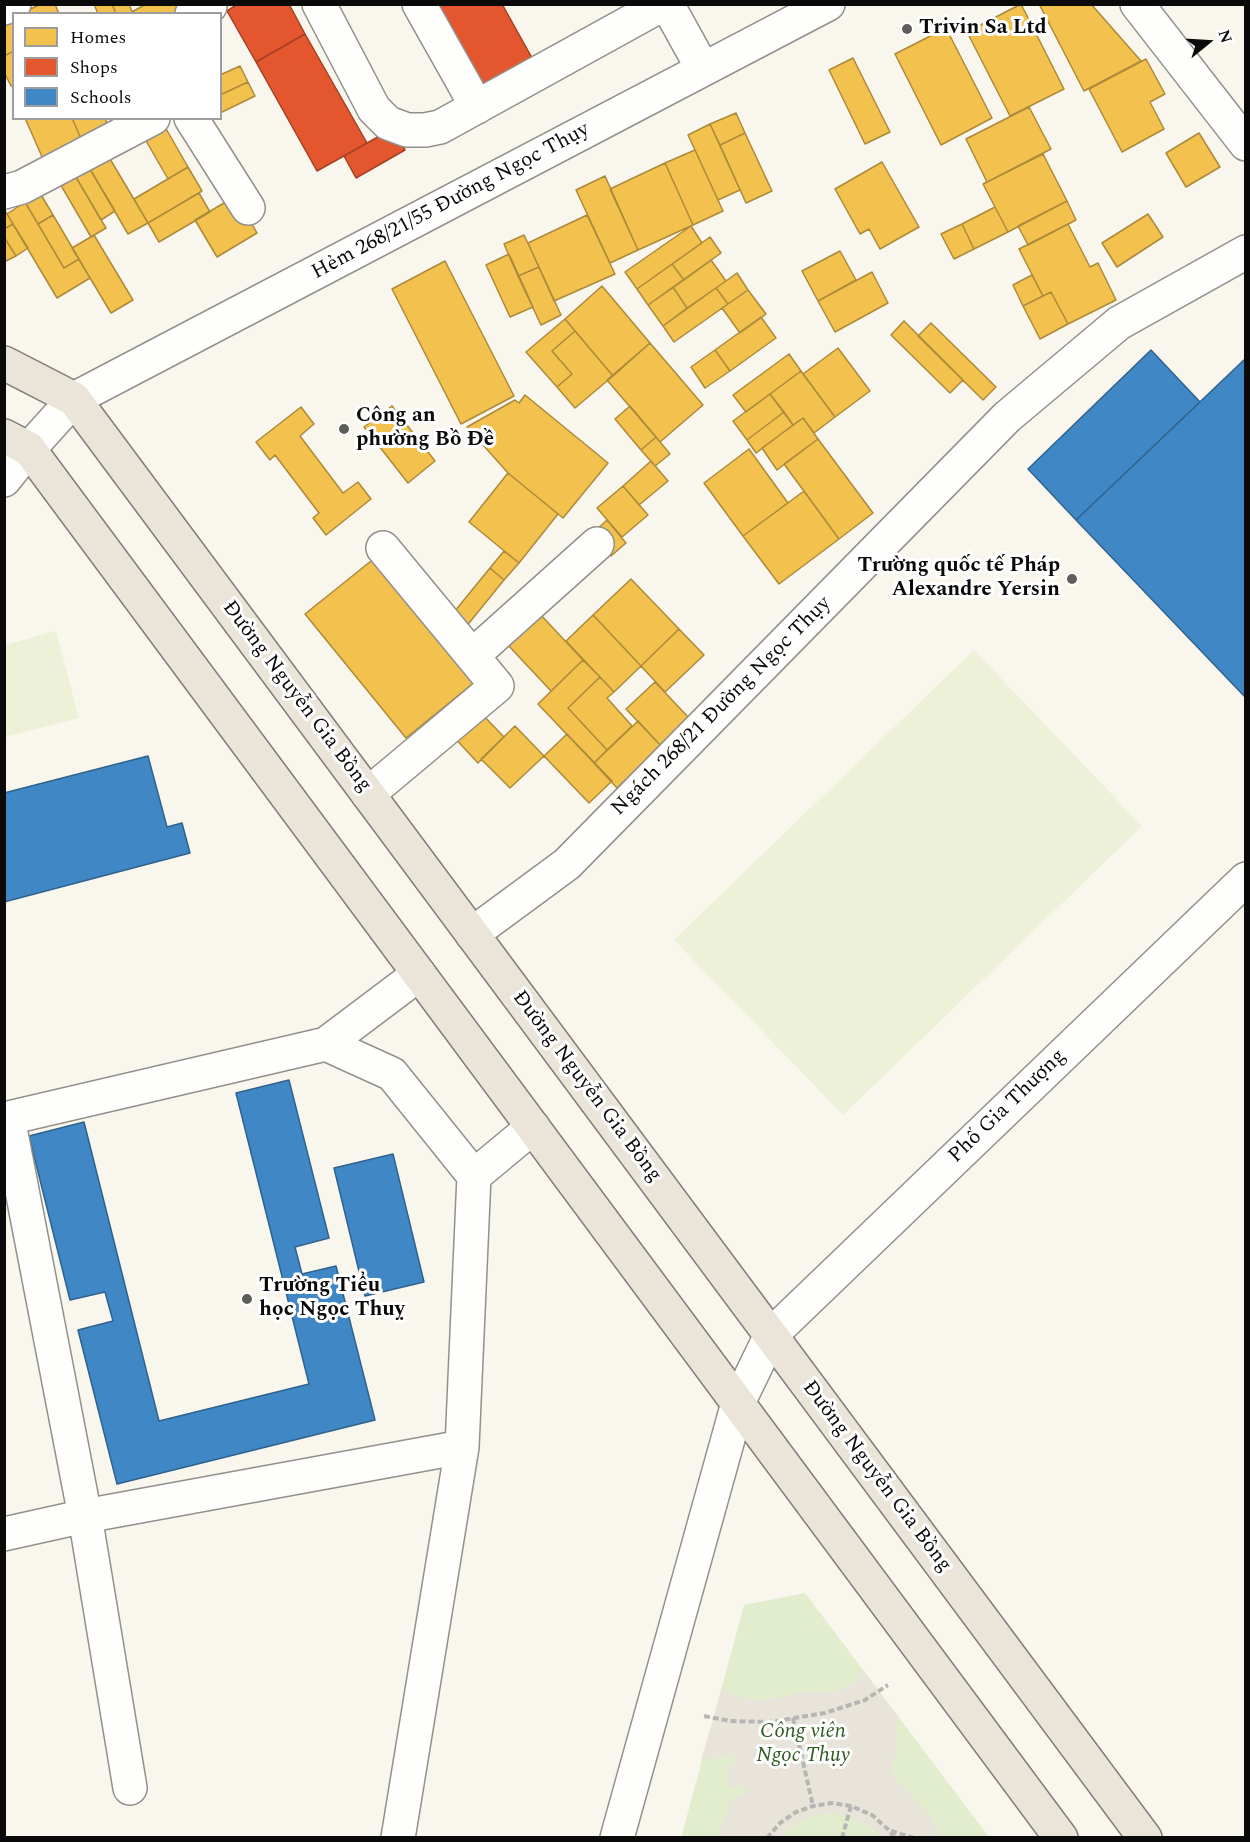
<!DOCTYPE html>
<meta charset="utf-8">
<style>
body{margin:0}
#map{position:relative;width:1250px;height:1842px;overflow:hidden;background:#f9f6ed;font-family:Spectral,serif}
canvas{display:block}
.frame{position:absolute;inset:0;border:6px solid #0a0a0a;pointer-events:none}
.legend{position:absolute;left:12px;top:12px;width:210px;height:108px;box-sizing:border-box;background:#fff;border:2px solid #9d9d9d;margin:0;padding:8px 10px;list-style:none;font-size:18px;color:#0a0a0a}
.legend li{display:flex;align-items:center;gap:12px;height:30px}
.legend b{width:30px;border:2px solid #9d9d9d}
.north{position:absolute;left:1178px;top:12px;width:60px;height:60px;-webkit-text-stroke:4px #fff;paint-order:stroke;rotate:72deg;font-size:16px;font-weight:700;line-height:24px;text-align:center;color:#0a0a0a}
.north::after{content:'';display:block;margin:auto;width:21px;height:27px;background:#0a0a0a;clip-path:polygon(50% 0,100% 100%,50% 72%,0 100%)}
</style>
<div id="map">
<canvas width="1250" height="1842"></canvas>
<div class="frame"></div>
<ul class="legend">
<li><b style="height:16px;background:#f2c14e"></b>Homes</li>
<li><b style="height:16px;background:#e4572e"></b>Shops</li>
<li><b style="height:16px;background:#3f88c5"></b>Schools</li>
</ul>
<div class="north">N</div>
</div>
<script>
const context = document.querySelector('canvas').getContext('2d');
context.lineJoin = 'round';
function fillPath(path, color) {
  context.fillStyle = color;
  context.fill(path, 'evenodd');
}
function poly(rows) {
  const path = new Path2D();
  for (const r of rows) {
    path.moveTo(r[0], r[1]);
    for (let i = 2; i < r.length; i += 2) path.lineTo(r[i], r[i + 1]);
  }
  return path;
}
function stroke(path, color, width, dash) {
  context.strokeStyle = color;
  context.lineWidth = width;
  context.lineCap = dash ? 'butt' : 'round';
  context.setLineDash(dash || []);
  context.stroke(path);
}
function write(font, color, halo, rows, align = 'center') {
  context.font = font + ' Spectral,serif';
  context.lineWidth = 6;
  context.setLineDash([]);
  context.textBaseline = 'middle';
  context.strokeStyle = halo;
  context.fillStyle = color;
  for (const [text, x, y, turn = 0] of rows) {
    context.save();
    context.translate(x, y);
    context.rotate((+turn || 0) * Math.PI / 180);
    context.textAlign = isNaN(turn) ? turn : align;
    if (halo) context.strokeText(text, 0, 0);
    context.fillText(text, 0, 0);
    context.restore();
  }
}
fillPath(poly([
 [805,1593,989,1837,681,1838,744,1605]
]), '#e2edce');
fillPath(poly([
 [56,631,79,718,5,737,5,645],
 [974,650,1142,826,843,1115,674,940]
]), '#ecf1d8');
fillPath(poly([
 [863,1670,899,1718,896,1719,897,1753,891,1763,896,1779,932,1818,942,1837,880,1837,872,1828,853,1818,831,1813,810,1817,790,1827,781,1837,717,1837,731,1800,747,1793,745,1785,730,1788,725,1766,734,1764,732,1755,701,1761,722,1687,734,1695,755,1700,778,1698,797,1693,839,1690,854,1682]
]), '#e8e4da');
const homes = poly([
 [41,4,55,4,59,14,20,14,41,4],
 [94,4,112,4,116,14,98,14,94,4],
 [112,4,129,4,133,14,116,14,112,4],
 [146,4,196,4,175,14,133,14,132,12,146,4],
 [1021,4,1064,89,1010,116,967,32,1021,4],
 [1039,4,1091,4,1141,61,1084,91,1039,4],
 [14,17,14,51,4,56,4,21,14,17],
 [946,28,992,118,941,145,895,54,946,28],
 [14,51,14,85,11,86,4,72,4,56,14,51],
 [853,58,890,132,865,144,829,70,853,58],
 [1146,59,1165,94,1150,102,1164,129,1122,152,1089,89,1146,59],
 [240,66,248,82,220,95,220,75,240,66],
 [248,82,255,96,220,113,220,95,248,82],
 [1029,107,1051,149,987,182,966,139,1029,107],
 [736,113,745,133,720,145,710,124,736,113],
 [25,118,72,118,85,148,46,166,25,118],
 [72,118,105,118,112,136,85,148,72,118],
 [161,120,188,167,168,179,141,132,161,120],
 [710,124,740,190,718,200,688,135,710,124],
 [745,133,772,191,746,203,720,145,745,133],
 [1199,133,1220,167,1186,187,1166,153,1199,133],
 [103,147,148,223,128,234,84,159,103,147],
 [695,150,723,211,693,225,665,163,695,150],
 [1043,154,1067,201,1008,232,983,184,1043,154],
 [84,159,115,211,101,220,70,167,84,159],
 [882,162,919,227,880,249,869,229,860,234,835,189,882,162],
 [665,163,693,225,638,250,610,189,665,163],
 [70,167,106,228,91,237,55,175,70,167],
 [188,167,202,191,148,223,134,199,188,167],
 [605,176,638,250,610,263,576,190,605,176],
 [40,193,53,215,38,224,25,202,40,193],
 [199,193,210,212,159,242,148,223,199,193],
 [236,196,257,233,217,257,195,220,236,196],
 [1067,201,1076,220,1028,245,1018,226,1067,201],
 [25,202,64,268,79,259,90,278,57,298,7,214,25,202],
 [995,207,1008,232,974,249,962,224,995,207],
 [4,209,13,224,4,229,4,209],
 [1148,214,1163,237,1117,267,1102,243,1148,214],
 [53,215,79,259,64,268,38,224,53,215],
 [587,215,615,274,554,301,528,243,587,215],
 [13,224,28,248,16,256,4,237,4,229,13,224],
 [962,224,974,249,954,259,941,234,962,224],
 [1068,224,1090,267,1098,263,1116,300,1068,324,1051,292,1043,296,1019,249,1068,224],
 [691,226,702,243,637,289,625,272,691,226],
 [94,235,133,300,111,313,72,248,94,235],
 [524,235,539,267,518,276,504,244,524,235],
 [4,237,16,256,4,262,4,237],
 [710,237,721,253,684,280,672,264,710,237],
 [840,251,856,280,818,301,802,271,840,251],
 [509,254,533,307,510,317,486,265,509,254],
 [711,260,726,281,687,308,673,287,711,260],
 [445,261,514,396,461,424,392,289,445,261],
 [672,264,684,280,648,305,637,289,672,264],
 [539,267,561,315,541,325,518,276,539,267],
 [872,272,888,303,835,332,818,301,872,272],
 [737,273,748,290,728,304,716,288,737,273],
 [1032,275,1043,296,1023,306,1013,285,1032,275],
 [602,286,650,343,613,376,565,319,602,286],
 [673,287,687,308,663,326,648,305,673,287],
 [716,288,728,304,674,342,663,326,716,288],
 [748,290,766,314,740,333,722,308,748,290],
 [1051,292,1068,324,1040,339,1023,306,1051,292],
 [761,317,776,338,730,371,715,350,761,317],
 [565,319,575,331,552,351,572,374,557,387,526,352,565,319],
 [904,321,963,380,950,393,891,335,904,321],
 [931,323,996,387,983,400,918,336,931,323],
 [575,331,613,376,575,408,557,387,572,374,552,351,575,331],
 [650,343,703,405,660,442,607,380,650,343],
 [838,348,870,391,835,417,803,374,838,348],
 [715,350,730,371,705,388,691,367,715,350],
 [789,354,801,371,746,412,733,395,789,354],
 [801,371,835,417,814,433,803,418,793,425,770,394,801,371],
 [770,394,784,412,747,440,733,421,770,394],
 [525,395,608,463,563,518,508,473,467,427,515,400,519,403,525,395],
 [392,406,435,461,408,483,364,427,392,406],
 [630,406,656,437,641,450,615,419,630,406],
 [301,407,314,424,300,436,343,493,358,482,371,499,326,535,313,518,319,513,275,455,270,460,256,442,301,407],
 [784,412,793,425,756,453,747,440,784,412],
 [803,418,818,439,777,470,762,448,803,418],
 [656,437,670,454,655,466,641,450,656,437],
 [818,439,873,513,839,539,784,464,818,439],
 [749,449,788,503,743,536,704,483,749,449],
 [651,461,668,481,639,505,623,486,651,461],
 [508,473,558,514,519,563,469,522,508,473],
 [623,486,648,515,622,537,597,508,623,486],
 [804,491,839,539,779,584,743,536,804,491],
 [607,520,626,543,611,556,592,534,607,520],
 [504,551,519,563,504,580,490,568,504,551],
 [376,557,476,681,406,738,305,614,376,557],
 [490,568,504,580,465,628,450,617,490,568],
 [631,579,679,629,641,666,593,615,631,579],
 [539,613,583,660,551,691,507,644,539,613],
 [593,615,641,666,614,692,566,641,593,615],
 [679,629,704,655,665,692,641,666,679,629],
 [583,660,600,677,568,708,607,750,594,763,538,704,583,660],
 [600,677,614,692,607,698,632,726,607,750,568,708,600,677],
 [655,682,690,719,661,746,626,709,655,682],
 [477,709,504,737,478,763,451,734,477,709],
 [638,721,661,746,617,788,594,763,638,721],
 [515,726,544,756,510,788,481,759,515,726],
 [567,734,612,781,589,803,544,756,567,734]
]);
fillPath(homes, '#f2c14e');
stroke(homes, '#ac8a3a', 1.5);
const shops = poly([
 [238,4,289,4,305,34,256,62,227,11,238,4],
 [438,4,502,4,536,65,487,93,438,4],
 [305,34,367,143,317,171,256,62,305,34],
 [392,129,405,150,356,178,344,156,392,129]
]);
fillPath(shops, '#e4572e');
stroke(shops, '#a34023', 1.5);
const schools = poly([
 [1151,350,1200,402,1076,520,1028,469,1151,350],
 [1246,358,1246,698,1076,520,1246,358],
 [148,756,167,827,182,823,190,853,4,902,4,793,148,756],
 [289,1080,329,1238,295,1247,302,1274,336,1266,375,1420,117,1484,78,1330,113,1321,105,1292,70,1300,29,1136,84,1122,159,1421,309,1384,236,1093,289,1080],
 [393,1154,424,1282,365,1296,334,1168,393,1154]
]);
fillPath(schools, '#3f88c5');
stroke(schools, '#2f628d', 1.5);
const minor = poly([
 [319,4,374,109,388,123,407,130,425,130,440,127,663,4],
 [419,4,477,107],
 [667,4,703,69],
 [1137,4,1246,144],
 [4,8,14,4],
 [192,14,210,6,209,4],
 [191,118,248,208],
 [4,192,22,187,153,118],
 [4,480,29,449,74,399,828,4],
 [472,656,597,544],
 [368,794,497,686,383,548],
 [472,934,567,864,1007,417,1119,323,1246,252],
 [326,1044,392,1074,474,1176],
 [8,1118,85,1516,130,1788],
 [4,1119,326,1044,419,974],
 [4,1534,85,1516,462,1447],
 [398,1838,462,1447,474,1176,533,1127],
 [617,1838,738,1403,771,1335,1246,879]
]);
const major = poly([
 [4,363,74,399,1145,1838],
 [4,436,29,449,1061,1838]
]);
stroke(minor, '#92908c', 36);
stroke(major, '#7f7e7a', 36);
stroke(poly([
 [704,1716,730,1721,770,1722,825,1713,865,1700,888,1685],
 [793,1718,813,1806],
 [891,1831,914,1838],
 [767,1838,780,1823,796,1812,813,1806,832,1803,851,1806,872,1815,890,1831,894,1838],
 [842,1838,851,1806]
]), '#b7b6b5', 4, [6, 3]);
stroke(minor, '#fefefc', 33);
stroke(major, '#eae5d8', 33);
for (const [x, y, r, color] of [
 [907,29,6,"#5e5d59"],
 [344,429,6,"#5e5d59"],
 [1072,579,6,"#5e5d59"],
 [247,1299,6,"#5e5d59"]
]) {
  const dot = new Path2D();
  dot.arc(x, y, r, 0, 2 * Math.PI);
  context.fillStyle = color;
  context.fill(dot);
  stroke(dot, '#fff', 2);
}
write('bold 21px', '#0a0a0a', '#fff', [
 ["Trivin Sa Ltd",919,29],
 ["Công an",356,417],
 ["phường Bồ Đề",356,441],
 ["Trường quốc tế Pháp",1060,567,"right"],
 ["Alexandre Yersin",1060,591,"right"],
 ["Trường Tiểu",259,1287],
 ["học Ngọc Thuỵ",259,1311]
], 'left');
write('21px', '#0a0a0a', '#fff', [
 ["Hẻm 268/21/55 Đường Ngọc Thụy",451,202,-28],
 ["Đường Nguyễn Gia Bồng",296,697,53],
 ["Ngách 268/21 Đường Ngọc Thụy",722,707,-45],
 ["Đường Nguyễn Gia Bồng",586,1087,53],
 ["Phố Gia Thượng",1008,1107,-44],
 ["Đường Nguyễn Gia Bồng",876,1477,53]
]);
write('italic 21px', '#2f5c20', '#fff', [
 ["Công viên",803,1733],
 ["Ngọc Thụy",803,1757]
]);
</script>
